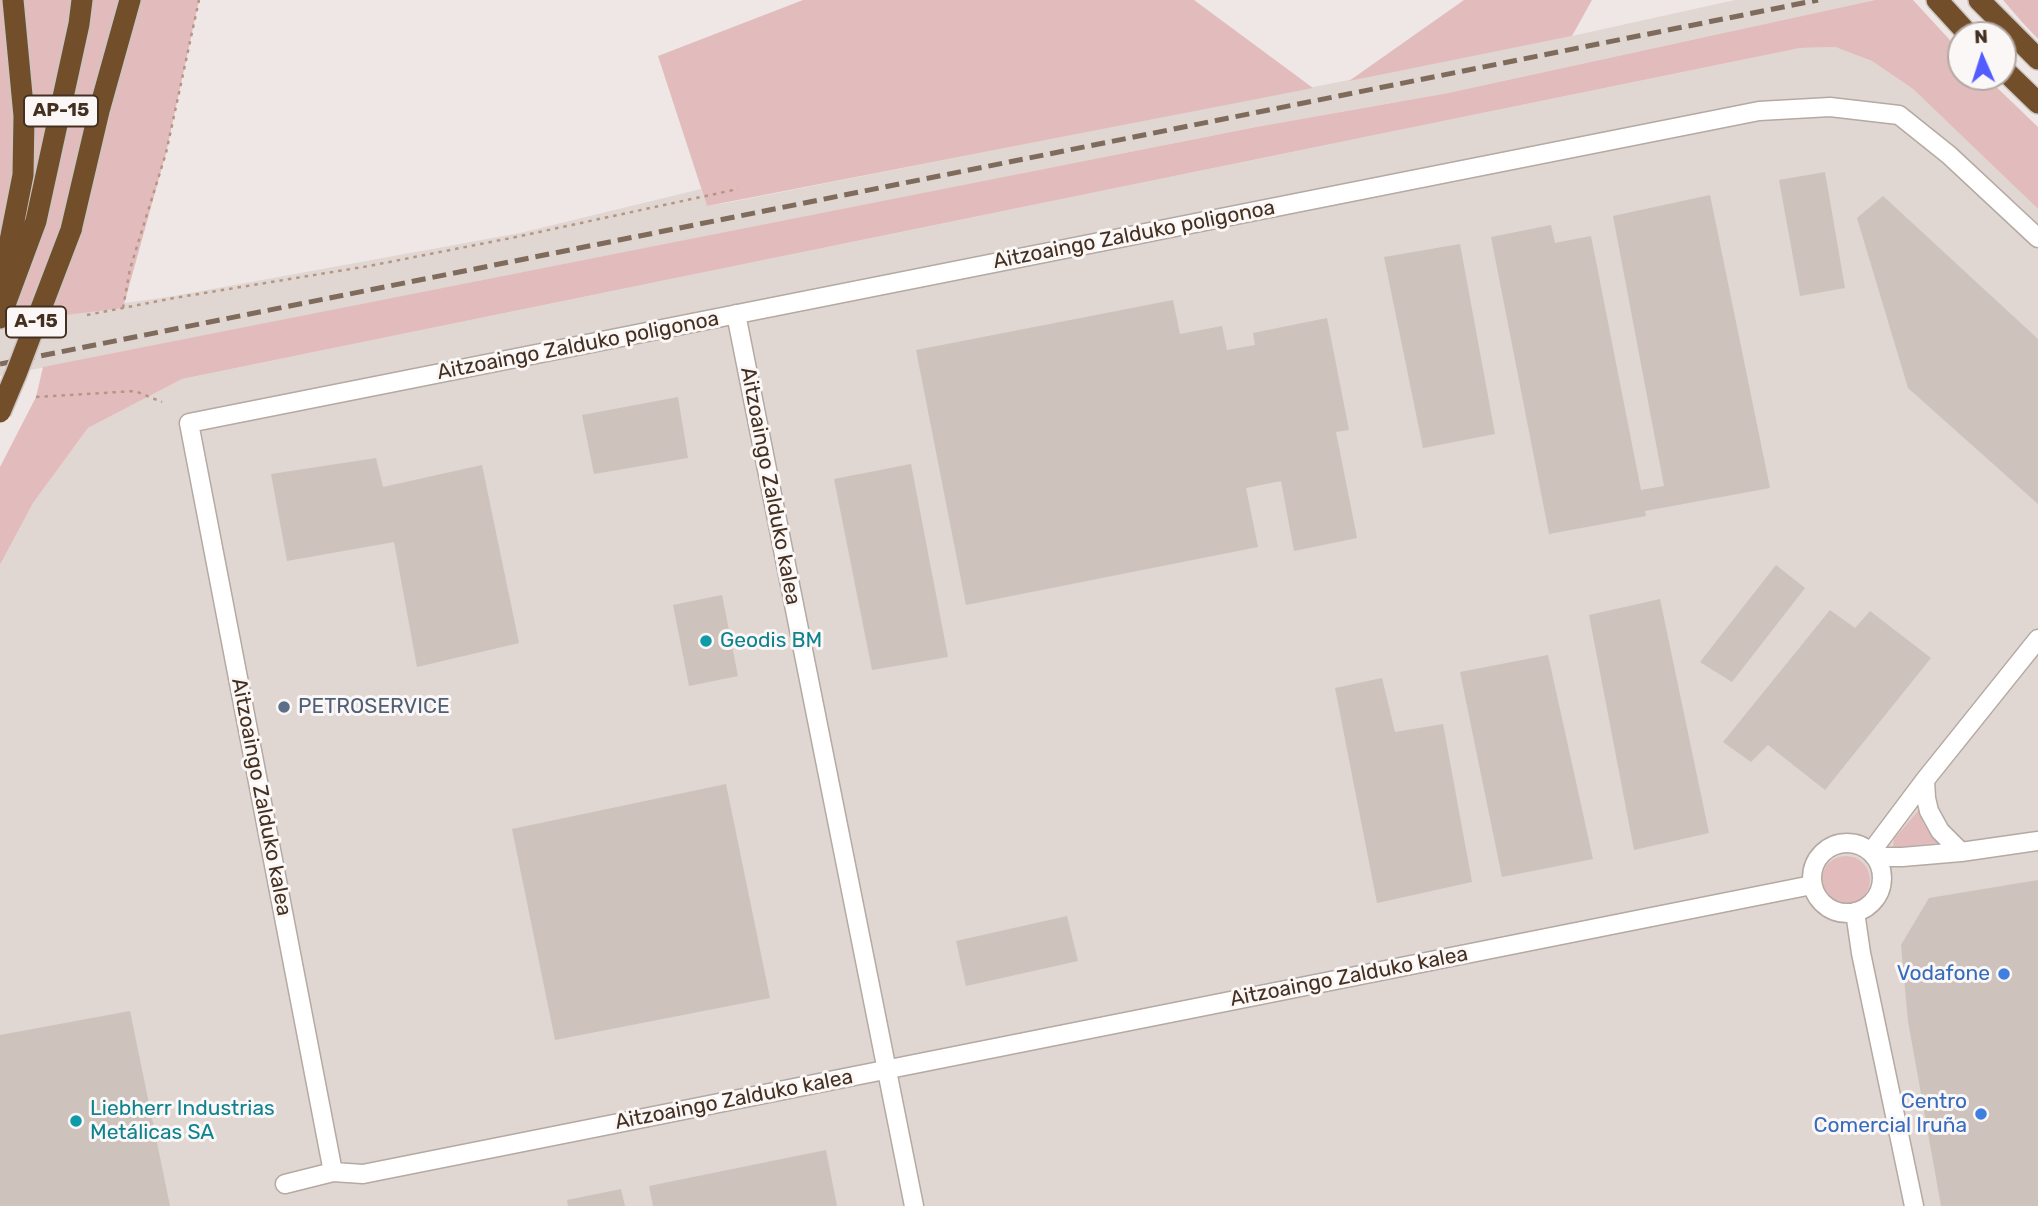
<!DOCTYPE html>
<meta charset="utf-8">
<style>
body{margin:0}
#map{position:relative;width:2038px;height:1206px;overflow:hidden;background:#efe7e5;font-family:Rubik,sans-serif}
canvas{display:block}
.north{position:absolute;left:1947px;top:21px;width:70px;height:70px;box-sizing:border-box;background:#fbf7f6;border:2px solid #b2a7a1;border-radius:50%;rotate:357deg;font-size:19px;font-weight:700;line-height:28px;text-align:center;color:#443021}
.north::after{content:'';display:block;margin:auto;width:24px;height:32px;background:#535cff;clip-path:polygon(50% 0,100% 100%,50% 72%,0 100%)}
</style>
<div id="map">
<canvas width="2038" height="1206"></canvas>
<div class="north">N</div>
</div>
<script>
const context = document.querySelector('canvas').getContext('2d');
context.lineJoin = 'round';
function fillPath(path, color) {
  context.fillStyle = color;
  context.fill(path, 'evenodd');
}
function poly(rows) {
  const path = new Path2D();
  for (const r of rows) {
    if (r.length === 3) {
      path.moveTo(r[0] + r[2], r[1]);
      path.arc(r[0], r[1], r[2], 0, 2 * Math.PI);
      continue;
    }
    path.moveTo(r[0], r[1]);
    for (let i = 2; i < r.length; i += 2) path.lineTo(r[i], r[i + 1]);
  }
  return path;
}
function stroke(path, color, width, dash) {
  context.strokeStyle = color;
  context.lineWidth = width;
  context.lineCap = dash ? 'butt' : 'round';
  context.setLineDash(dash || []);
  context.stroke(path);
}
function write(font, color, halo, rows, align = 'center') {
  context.font = font + ' Rubik,sans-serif';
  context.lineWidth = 6;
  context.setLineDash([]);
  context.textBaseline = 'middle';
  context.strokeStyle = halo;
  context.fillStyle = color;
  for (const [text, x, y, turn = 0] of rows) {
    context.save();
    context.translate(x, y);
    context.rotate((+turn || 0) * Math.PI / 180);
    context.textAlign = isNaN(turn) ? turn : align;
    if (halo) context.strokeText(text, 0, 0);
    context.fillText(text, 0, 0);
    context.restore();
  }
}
fillPath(poly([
 [1735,0,1875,0,1448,93,1256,127,0,376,0,321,174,296,520,233,701,189,707,206,726,203,1572,36],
 [1835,47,1872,61,1913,89,2038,209,2038,1206,0,1206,0,565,33,503,88,428,182,379,1800,48]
]), '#e0d6d2');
fillPath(poly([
 [0,0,199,0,166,153,123,308,0,323],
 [803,0,1194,0,1313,88,707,206,658,56],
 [1464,0,1592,0,1572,36,1349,81],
 [1875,0,1913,0,1961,52,1961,77,1986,77,2038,127,2038,209,1913,89,1872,61,1835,47,1800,48,182,379,88,428,33,503,0,565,0,467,36,397,43,367,1256,127,1448,93],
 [2003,0,2038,0,2038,39,2022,22],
 [1918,811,1922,816,1923,823,1930,833,1936,838,1938,843,1893,848,1894,839],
 [1846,880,24]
]), '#e2bcbd');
fillPath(poly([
 [1825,172,1845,288,1800,296,1779,180],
 [1710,195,1770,488,1645,511,1646,516,1549,534,1491,237,1551,225,1555,243,1591,236,1641,490,1664,486,1613,216],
 [1883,196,2038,339,2038,504,1908,388,1857,218],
 [1460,244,1495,434,1423,448,1384,257],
 [1173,300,1180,334,1222,326,1227,350,1255,345,1253,333,1327,318,1349,430,1336,432,1357,538,1294,551,1281,481,1246,488,1258,547,966,605,916,350],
 [678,397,688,458,594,474,582,415],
 [376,458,383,487,482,465,519,643,417,667,394,542,287,561,271,474],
 [911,464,948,657,872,670,834,479],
 [1776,565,1805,588,1732,682,1700,662],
 [722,595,738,676,689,686,673,605],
 [1660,599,1709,833,1634,850,1589,615],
 [1830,610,1855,628,1870,611,1931,658,1825,790,1768,745,1751,762,1723,742],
 [1548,655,1593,859,1502,877,1460,672],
 [1382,678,1395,732,1443,724,1472,882,1377,903,1335,688],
 [726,784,770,998,555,1040,512,829],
 [2038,880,2038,1206,1941,1206,1908,1021,1901,945,1929,898],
 [1067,916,1078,961,966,986,956,941],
 [130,1011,170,1206,0,1206,0,1035],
 [826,1150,837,1206,653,1206,649,1186],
 [621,1189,625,1206,568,1206,567,1200]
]), '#cec2bc');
const street = poly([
 [736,314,914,1206],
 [1925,780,1926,798,1929,811,1940,831,1961,852],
 [1847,878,35],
 [1871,852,1925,780,2038,639],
 [1875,857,1902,857,1961,852,2038,841],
 [1855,912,1861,953,1914,1206],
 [333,1172,189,423,1759,111,1830,107,1899,115,1949,155,2038,238],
 [285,1184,333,1172,363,1174,1812,885]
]);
const highway = poly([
 [1937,0,1969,35],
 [1979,0,2038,59],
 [2003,69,2038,103],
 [71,230,99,111,130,0],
 [0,277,9,246,23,175,24,116,13,0],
 [0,318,36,221,79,24,82,0]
]);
stroke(street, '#b5a9a2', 21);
stroke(highway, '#cbc5c1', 24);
stroke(poly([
 [123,308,130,269,166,153,199,0],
 [87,315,174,298,369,266,516,237,738,189],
 [36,397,135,391,162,402]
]), '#b69682', 2.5, [3.5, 5]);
stroke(street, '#fff', 18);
stroke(highway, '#734e2a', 21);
stroke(poly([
 [0,364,1818,0]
]), '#7f6b5c', 5, [14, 7]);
const highwayBridge = poly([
 [0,412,16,374,71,230]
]);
stroke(highwayBridge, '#cbc5c1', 24, []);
stroke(highwayBridge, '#734e2a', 21);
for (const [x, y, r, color] of [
 [706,641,7,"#0f9aa8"],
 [284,707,7,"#5c6f8a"],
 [2004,974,7,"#3f7fe0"],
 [1981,1114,7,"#3f7fe0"],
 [76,1121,7,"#0f9aa8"]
]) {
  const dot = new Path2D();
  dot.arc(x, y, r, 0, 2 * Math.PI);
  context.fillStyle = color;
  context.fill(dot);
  stroke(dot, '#fbf7f6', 2.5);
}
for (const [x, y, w] of [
 [61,111,74],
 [36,322,60]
]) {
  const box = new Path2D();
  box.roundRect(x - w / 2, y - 15.5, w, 31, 5);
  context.fillStyle = '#fbf7f6';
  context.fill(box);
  stroke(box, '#443021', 2);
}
write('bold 19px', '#443021', null, [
 ["AP-15",61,111],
 ["A-15",36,322]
]);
write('21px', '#443021', '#fbf7f6', [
 ["Aitzoaingo Zalduko poligonoa",1134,235,-11],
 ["Aitzoaingo Zalduko poligonoa",578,346,-11],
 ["Aitzoaingo Zalduko kalea",770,486,79],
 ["Aitzoaingo Zalduko kalea",261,797,79],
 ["Aitzoaingo Zalduko kalea",1349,977,-11],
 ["Aitzoaingo Zalduko kalea",734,1100,-11]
]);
write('21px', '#0d838f', '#fbf7f6', [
 ["Geodis BM",720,641],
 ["Liebherr Industrias",90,1109],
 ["Metálicas SA",90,1133]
], 'left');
write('21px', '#4e5e75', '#fbf7f6', [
 ["PETROSERVICE",298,707]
], 'left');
write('21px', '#366cbe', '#fbf7f6', [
 ["Vodafone",1990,974],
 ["Centro",1967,1102],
 ["Comercial Iruña",1967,1126]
], 'right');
</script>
